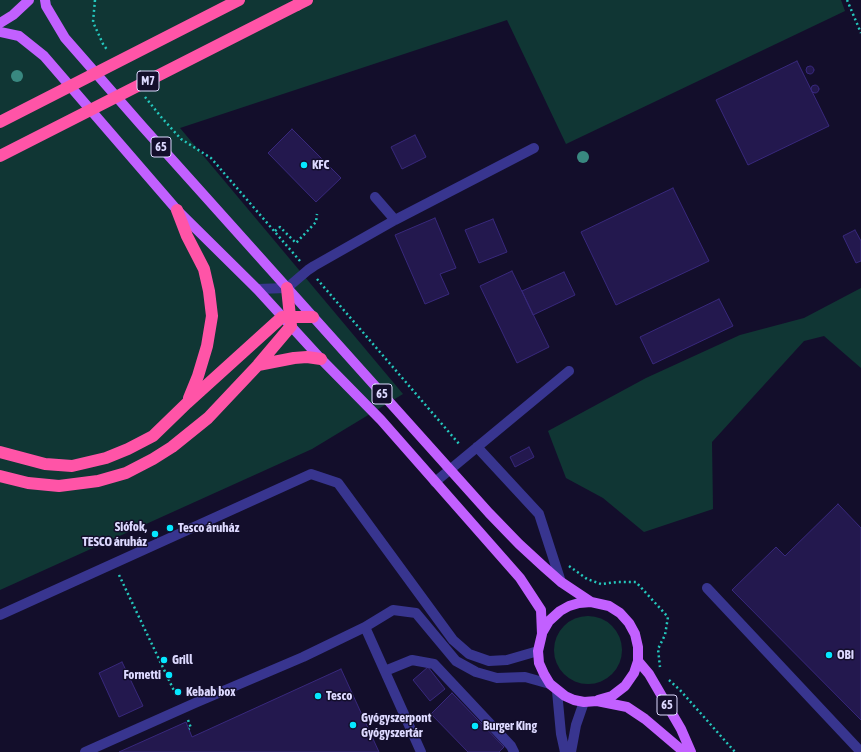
<!DOCTYPE html>
<meta charset="utf-8">
<style>
body{margin:0}
canvas{display:block;background:#130e2b}
</style>
<canvas width="861" height="752"></canvas>
<script>
const context = document.querySelector('canvas').getContext('2d');
context.lineJoin = 'round';
function fillPath(path, color) {
  context.fillStyle = color;
  context.fill(path, 'evenodd');
}
function poly(rows) {
  const path = new Path2D();
  for (const r of rows) {
    if (r.length === 3) {
      path.moveTo(r[0] + r[2], r[1]);
      path.arc(r[0], r[1], r[2], 0, 2 * Math.PI);
      continue;
    }
    path.moveTo(r[0], r[1]);
    for (let i = 2; i < r.length; i += 2) path.lineTo(r[i], r[i + 1]);
  }
  return path;
}
function stroke(path, color, width, dash) {
  context.strokeStyle = color;
  context.lineWidth = width;
  context.lineCap = dash ? 'butt' : 'round';
  context.setLineDash(dash || []);
  context.stroke(path);
}
function write(font, color, halo, rows, align = 'center') {
  context.font = font + ' "Asap Condensed",sans-serif';
  context.lineWidth = 3;
  context.setLineDash([]);
  context.textBaseline = 'middle';
  context.strokeStyle = halo;
  context.fillStyle = color;
  for (const [text, x, y, turn = 0] of rows) {
    context.save();
    context.translate(x, y);
    context.rotate((+turn || 0) * Math.PI / 180);
    context.textAlign = isNaN(turn) ? turn : align;
    if (halo) context.strokeText(text, 0, 0);
    context.fillText(text, 0, 0);
    context.restore();
  }
}
fillPath(poly([
 [0,0,841,0,845,11,566,144,507,20,180,128,403,394,312,449,0,590],
 [861,288,861,368,824,336,804,341,712,442,713,509,644,532,603,498,566,478,548,431,646,378,740,335,804,318],
 [588,650,34]
]), '#103634');
const building = poly([
 [797,61,829,126,748,165,716,100,797,61],
 [810,70,4],
 [815,89,4],
 [292,129,341,178,316,202,268,153,292,129],
 [415,135,426,157,402,169,391,147,415,135],
 [673,188,709,261,616,305,581,232,673,188],
 [435,218,456,268,440,274,449,294,425,304,395,235,435,218],
 [493,219,507,252,479,263,465,230,493,219],
 [855,230,861,241,861,261,856,263,843,236,855,230],
 [512,271,549,347,517,363,480,286,512,271],
 [564,272,575,295,533,315,522,291,564,272],
 [719,299,733,326,653,364,640,337,719,299],
 [529,447,534,457,515,467,510,457,529,447],
 [838,504,861,528,861,720,732,590,776,547,785,556,838,504],
 [122,662,143,706,119,717,99,673,122,662],
 [428,667,445,689,430,701,413,680,428,667],
 [341,669,379,752,119,752,186,722,192,737,341,669],
 [452,693,504,747,499,752,468,752,431,714,452,693]
]);
fillPath(building, '#23184e');
stroke(building, '#38287c', 1);
stroke(poly([
 [95,0,93,22,103,44,108,51],
 [847,0,861,33],
 [145,97,162,118,181,139,211,158,300,261],
 [275,231,280,227,296,243,316,222,317,214],
 [317,279,460,445],
 [569,566,587,579,601,584,617,582,636,582,658,606,668,617,665,635,658,649,660,667],
 [119,575,177,697],
 [669,680,680,690,735,752],
 [188,720,191,728,189,729]
]), '#24c8bd', 2.5, [2, 3]);
stroke(poly([
 [375,197,395,220],
 [257,289,287,288,308,270,314,266,395,220,534,148],
 [477,447,539,514,561,582],
 [435,482,569,371],
 [707,588,861,752],
 [0,615,311,474,338,483,453,640,469,654,489,661,507,660,538,651],
 [365,627,421,752],
 [385,671,412,660,434,664,511,746,514,752],
 [557,691,561,734,565,752],
 [85,752,195,703,303,657,365,627,393,610,416,613,456,661,476,672,497,678,525,677,550,684],
 [571,752,576,725,584,702]
]), '#38358f', 10);
stroke(poly([
 [45,0,46,6,65,38,142,126,489,513,519,544,544,567,561,582,591,602],
 [0,23,13,15,29,0],
 [0,32,19,36,44,56,177,210,257,289,321,359,381,420,520,578,541,610,542,634,538,651,539,663,544,674,550,684,565,696,574,700,584,702,597,701,627,707,645,719,684,752],
 [542,633,549,621,560,611,569,606,579,603,591,602,609,606,620,613,629,623,635,634,638,647,638,661,634,673,625,686,612,696,598,700],
 [638,661,649,674,681,729,691,752]
]), '#c260ff', 10);
stroke(poly([
 [297,5,307,0],
 [177,210,187,236,204,269,209,291,212,316,207,346,198,376,189,398],
 [258,365,294,358,307,357,321,359],
 [0,452,45,464,72,466,106,458,128,449,153,436,187,403,282,317,313,317],
 [0,476,28,483,59,486,98,481,126,473,153,459,172,447,208,418,258,365,291,326,287,288]
]), '#ff54a7', 12);
stroke(poly([
 [0,122,239,0],
 [0,156,297,5]
]), '#ff54a7', 12);
context.fillStyle = '#398880';
for (const [x, y] of [
 [17,76],
 [583,157]
]) {
  context.beginPath();
  context.arc(x, y, 6, 0, 2 * Math.PI);
  context.fill();
}
for (const [x, y, r, color] of [
 [304,165,4,"#05e7ff"],
 [170,528,4,"#05e7ff"],
 [155,534,4,"#05e7ff"],
 [829,655,4,"#05e7ff"],
 [164,660,4,"#05e7ff"],
 [169,675,4,"#05e7ff"],
 [178,692,4,"#05e7ff"],
 [318,696,4,"#05e7ff"],
 [353,725,4,"#05e7ff"],
 [475,726,4,"#05e7ff"]
]) {
  const dot = new Path2D();
  dot.arc(x, y, r, 0, 2 * Math.PI);
  context.fillStyle = color;
  context.fill(dot);
  stroke(dot, '#130e2b', 1.5);
}
for (const [x, y, w] of [
 [148,81,22],
 [161,147,20],
 [382,394,20],
 [667,705,20]
]) {
  const box = new Path2D();
  box.roundRect(x - w / 2, y - 10, w, 20, 3);
  context.fillStyle = '#130e2b';
  context.fill(box);
  stroke(box, '#ddd9ff', 1);
}
write('bold 12px', '#ddd9ff', null, [
 ["M7",148,81],
 ["65",161,147],
 ["65",382,394],
 ["65",667,705]
]);
write('bold 13px', '#ddd9ff', '#130e2b', [
 ["KFC",312,165],
 ["Siófok,",147,527,"right"],
 ["TESCO áruház",147,542,"right"],
 ["Tesco áruház",178,528],
 ["OBI",837,655],
 ["Grill",172,660],
 ["Fornetti",161,675,"right"],
 ["Kebab box",186,692],
 ["Tesco",326,696],
 ["Gyógyszerpont",361,718],
 ["Gyógyszertár",361,733],
 ["Burger King",483,726]
], 'left');
</script>
